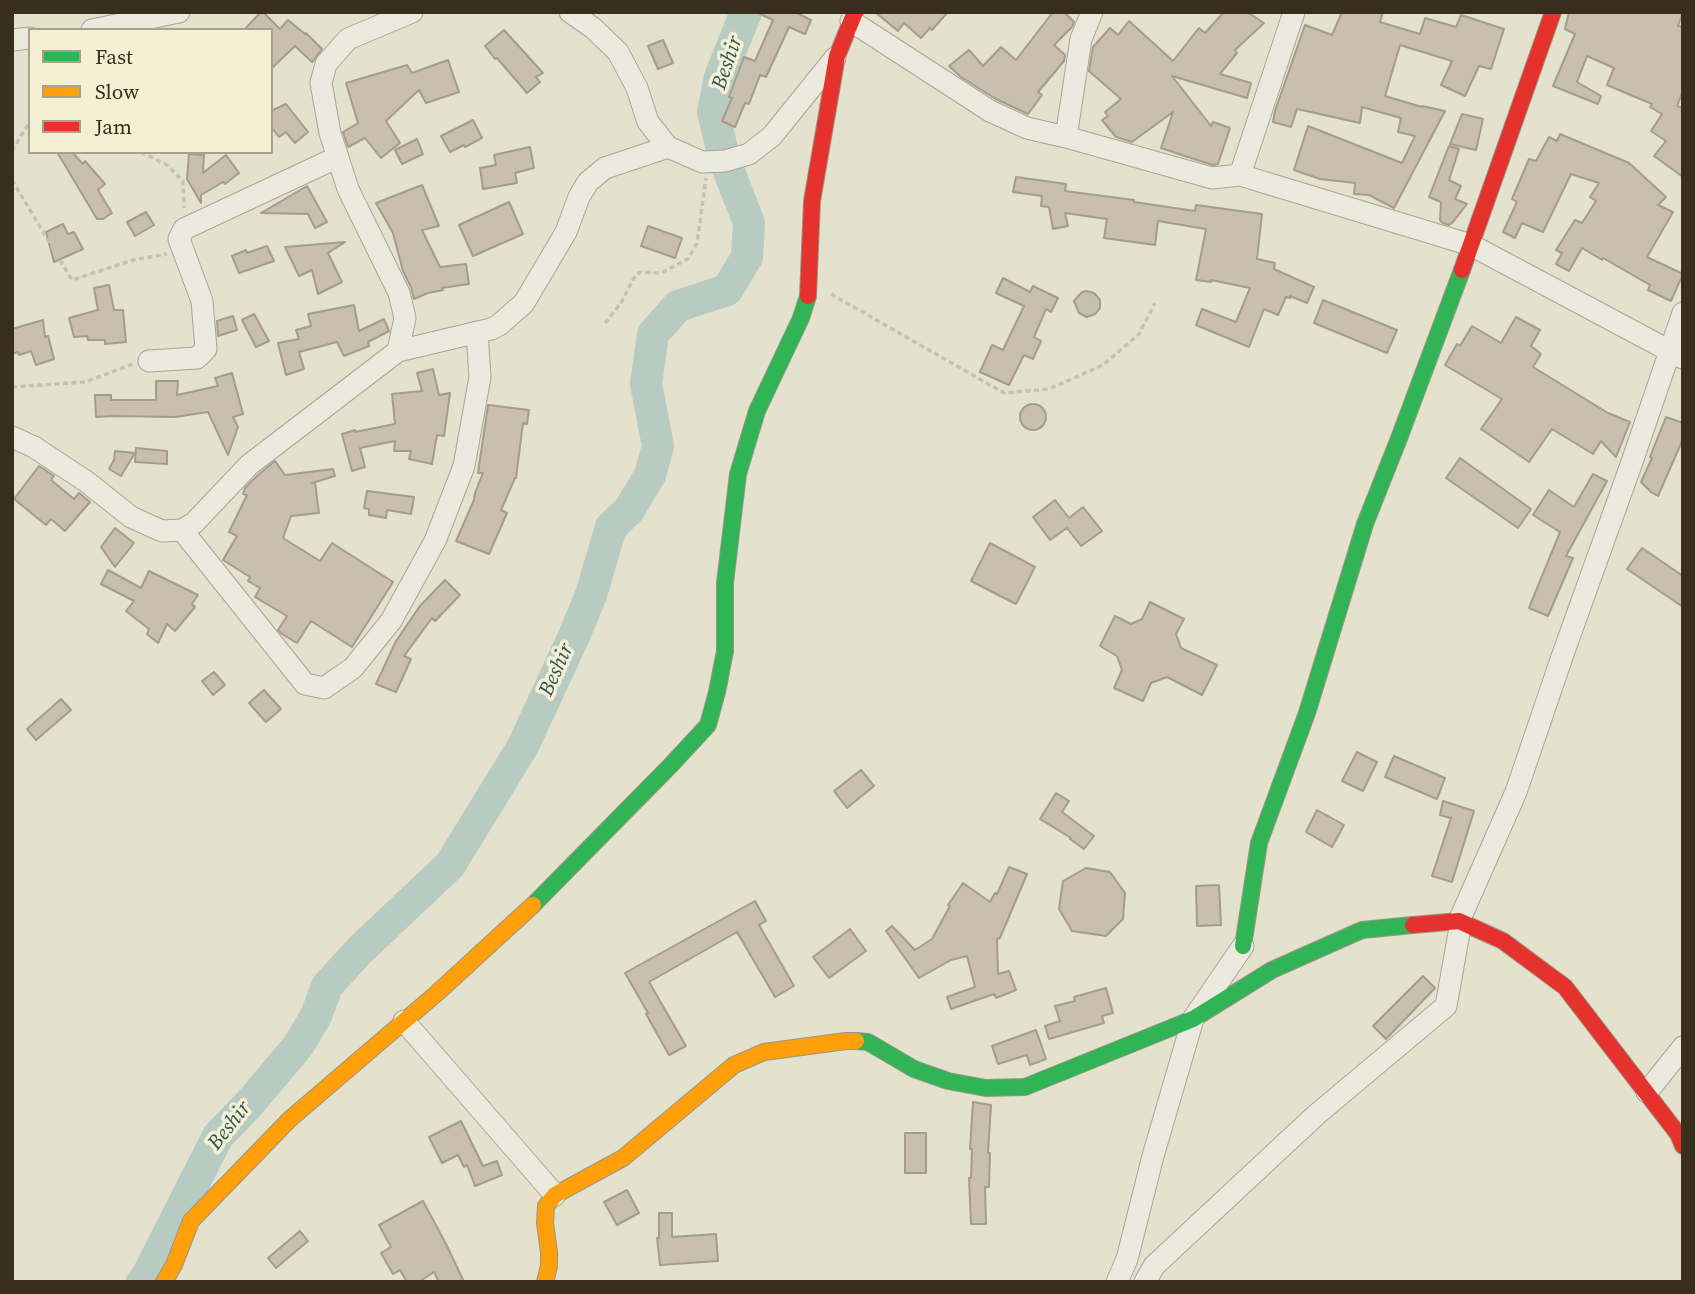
<!DOCTYPE html>
<style>
body{margin:0}
#map{position:relative;width:1695px;height:1294px;overflow:hidden;background:#e4e1cd;font-family:"Source Serif 4",serif}
canvas{display:block}
.frame{position:absolute;inset:0;border:14px solid #382e1e;pointer-events:none}
.legend{position:absolute;left:28px;top:28px;width:245px;height:126px;box-sizing:border-box;background:#f5f0d3;border:2px solid #a9a28b;margin:0;padding:9px 12px;list-style:none;font-size:21px;color:#382e1e}
.legend li{display:flex;align-items:center;gap:14px;height:35px}
.legend b{width:35px;border:2px solid #a9a28b}
</style>
<div id="map">
<canvas width="1695" height="1294"></canvas>
<div class="frame"></div>
<ul class="legend">
<li><b style="height:9px;background:#30b455"></b>Fast</li>
<li><b style="height:9px;background:#ff9f0a"></b>Slow</li>
<li><b style="height:9px;background:#e5322d"></b>Jam</li>
</ul>
</div>
<script>
const context = document.querySelector('canvas').getContext('2d');
context.lineJoin = 'round';
function poly(rows) {
  const path = new Path2D();
  for (const r of rows) {
    if (r.length === 3) {
      path.moveTo(r[0] + r[2], r[1]);
      path.arc(r[0], r[1], r[2], 0, 2 * Math.PI);
      continue;
    }
    path.moveTo(r[0], r[1]);
    for (let i = 2; i < r.length; i += 2) path.lineTo(r[i], r[i + 1]);
  }
  return path;
}
function stroke(path, color, width, dash) {
  context.strokeStyle = color;
  context.lineWidth = width;
  context.lineCap = dash ? 'butt' : 'round';
  context.setLineDash(dash || []);
  context.stroke(path);
}
function fillPath(path, color) {
  context.fillStyle = color;
  context.fill(path, 'evenodd');
}
function write(font, color, halo, rows, align = 'center') {
  context.font = font + ' "Source Serif 4",serif';
  context.lineWidth = 7;
  context.setLineDash([]);
  context.textBaseline = 'middle';
  context.strokeStyle = halo;
  context.fillStyle = color;
  for (const [text, x, y, turn = 0] of rows) {
    context.save();
    context.translate(x, y);
    context.rotate((+turn || 0) * Math.PI / 180);
    context.textAlign = isNaN(turn) ? turn : align;
    if (halo) context.strokeText(text, 0, 0);
    context.fillText(text, 0, 0);
    context.restore();
  }
}
stroke(poly([
 [142,1282,147,1276,218,1136,249,1104,298,1046,316,1016,327,986,360,950,450,865,523,746,574,636,591,595,611,527,629,510,650,475,658,446,646,384,653,334,678,306,727,290,747,257,749,223,725,161,713,112,720,77,746,12]
]), '#b8cbc2', 32);
const building = poly([
 [261,12,263,12,280,29,288,20,305,34,306,33,322,49,313,61,312,62,295,46,271,69,271,30,244,30,261,12],
 [756,12,795,12,811,20,805,34,789,27,766,77,760,75,749,104,745,103,735,127,722,121,732,98,729,97,744,57,755,61,773,20,756,12],
 [875,12,948,12,932,30,930,28,921,38,904,23,898,31,875,12],
 [1053,12,1064,12,1074,22,1072,27,1054,45,1065,55,1064,61,1038,92,1042,95,1028,114,996,99,961,77,949,66,969,50,983,66,1001,47,1016,60,1053,12],
 [1224,12,1247,12,1264,23,1235,50,1237,53,1220,74,1251,83,1247,98,1172,76,1211,126,1213,122,1230,128,1218,164,1213,165,1194,159,1161,148,1173,112,1132,142,1116,137,1102,120,1108,116,1105,112,1121,99,1089,71,1093,47,1110,28,1118,35,1129,21,1173,61,1199,28,1205,33,1224,12],
 [1342,12,1383,12,1380,22,1420,34,1425,18,1456,27,1461,15,1504,29,1491,69,1479,66,1465,96,1441,85,1452,61,1400,45,1385,96,1422,107,1422,106,1445,111,1394,208,1369,195,1354,194,1355,183,1320,179,1294,170,1308,126,1402,163,1415,136,1398,132,1401,118,1362,107,1360,123,1297,109,1291,127,1273,122,1275,111,1305,25,1332,35,1342,12],
 [1569,12,1683,12,1678,26,1683,27,1683,91,1677,106,1683,108,1683,177,1654,156,1666,141,1651,131,1662,114,1650,107,1652,104,1607,85,1614,68,1587,56,1577,82,1601,96,1598,104,1553,86,1575,34,1565,29,1569,12],
 [504,30,543,73,536,77,540,82,527,93,497,58,495,59,485,46,504,30],
 [663,40,673,63,658,69,648,46,663,40],
 [448,60,459,92,426,103,419,90,386,121,400,143,381,158,365,138,348,147,343,132,358,123,346,83,407,65,412,73,448,60],
 [286,104,308,132,295,143,286,132,279,137,271,127,271,111,286,104],
 [1462,114,1483,119,1476,150,1450,144,1462,114],
 [473,120,482,138,465,147,464,145,450,152,441,136,473,120],
 [1560,134,1629,163,1666,197,1658,205,1673,212,1647,257,1683,274,1671,301,1648,290,1650,285,1603,258,1602,260,1582,248,1569,271,1556,264,1562,253,1556,250,1575,220,1582,223,1596,201,1590,197,1599,183,1571,174,1543,232,1522,223,1515,238,1503,232,1517,202,1512,199,1529,159,1536,161,1549,137,1557,141,1560,134],
 [417,139,423,154,402,164,395,150,417,139],
 [1449,146,1459,149,1449,180,1461,186,1455,199,1467,204,1453,222,1449,225,1443,223,1440,220,1441,202,1429,197,1449,146],
 [530,147,534,168,515,173,517,183,483,189,480,168,496,165,494,155,530,147],
 [57,152,72,152,83,164,85,161,105,184,98,190,112,213,103,219,97,219,57,152],
 [189,154,204,155,203,173,226,155,239,173,225,184,223,182,201,195,201,203,187,179,189,154],
 [1016,177,1066,184,1065,191,1134,200,1134,202,1195,211,1196,205,1262,214,1257,259,1275,263,1274,269,1314,287,1307,303,1290,296,1290,298,1286,297,1278,315,1264,309,1249,347,1196,325,1202,309,1236,322,1250,288,1211,280,1211,282,1196,280,1206,229,1158,221,1155,245,1104,238,1107,219,1065,213,1068,226,1053,229,1049,207,1041,206,1042,196,1013,192,1016,177],
 [422,185,439,226,422,230,440,267,466,264,469,284,442,288,443,290,428,293,414,299,411,287,403,271,393,233,376,203,422,185],
 [307,186,327,222,315,228,308,214,261,213,307,186],
 [509,202,523,234,473,256,459,225,509,202],
 [146,212,154,225,135,236,127,222,146,212],
 [63,224,68,234,74,232,83,249,54,262,46,232,63,224],
 [648,226,682,238,675,258,641,246,648,226],
 [345,242,328,253,342,282,318,294,312,270,299,276,285,247,345,242],
 [267,246,274,261,239,273,232,256,246,250,247,253,267,246],
 [1003,278,1030,292,1033,286,1058,298,1051,312,1046,309,1034,337,1041,341,1033,359,1024,355,1009,385,980,372,992,345,1003,350,1024,306,996,293,1003,278],
 [109,285,114,310,123,310,126,342,105,344,105,340,88,340,87,336,74,337,69,318,98,310,94,288,109,285],
 [1086,291,1094,293,1100,300,1100,308,1095,314,1087,317,1079,313,1074,301,1082,292,1086,291],
 [1323,300,1397,330,1387,353,1314,323,1323,300],
 [354,305,359,331,384,319,389,331,368,342,369,346,344,356,337,342,299,352,304,369,286,375,278,343,299,339,296,330,311,326,308,314,354,305],
 [254,314,269,341,256,347,242,320,254,314],
 [233,316,237,330,218,336,217,321,233,316],
 [1516,317,1540,330,1531,346,1541,354,1533,367,1608,413,1630,422,1616,457,1601,441,1593,454,1552,429,1529,462,1481,429,1502,399,1445,365,1457,344,1460,346,1472,326,1501,343,1516,317],
 [43,320,45,337,48,336,54,359,36,365,31,351,19,355,18,352,12,354,12,329,43,320],
 [433,369,439,395,450,393,444,436,437,435,432,464,409,459,411,451,394,451,395,441,360,448,365,467,352,471,342,434,355,430,355,432,395,424,392,394,422,391,417,373,433,369],
 [232,373,243,414,233,417,238,427,228,455,208,412,175,417,112,416,96,417,95,395,111,395,111,400,156,400,156,381,178,381,177,395,218,386,215,378,232,373],
 [1033,417,13],
 [488,405,529,410,527,424,523,423,516,478,515,478,501,510,507,513,489,554,456,541,474,500,475,493,483,473,478,473,488,405],
 [1666,417,1683,423,1683,439,1658,496,1651,492,1641,482,1652,458,1650,457,1666,417],
 [136,448,167,451,167,464,135,462,136,448],
 [115,451,135,453,121,476,109,469,114,460,115,451],
 [1460,458,1531,509,1518,528,1446,478,1460,458],
 [275,461,285,475,333,469,335,476,312,483,315,483,319,513,291,516,283,538,320,561,332,543,393,582,352,647,311,621,297,643,282,634,278,630,287,616,255,597,260,588,248,581,250,577,223,560,237,536,229,532,247,495,243,494,245,488,258,475,275,461],
 [39,466,54,476,51,480,74,499,79,493,90,502,65,531,51,519,46,525,14,499,39,466],
 [1593,474,1607,481,1566,556,1573,558,1548,616,1529,608,1560,532,1533,515,1549,490,1574,507,1593,474],
 [367,491,414,497,411,514,387,510,386,518,369,515,369,509,364,508,367,491],
 [1055,500,1069,518,1083,507,1102,531,1081,546,1067,528,1050,540,1033,517,1055,500],
 [115,528,134,543,115,567,101,547,115,528],
 [990,543,1035,567,1016,604,971,581,990,543],
 [1642,548,1683,576,1683,607,1627,569,1642,548],
 [108,570,141,588,149,571,198,595,192,604,195,607,175,631,167,624,158,643,147,634,149,629,126,611,134,601,101,584,108,570],
 [445,580,460,595,435,621,432,618,404,656,411,659,396,692,376,684,396,641,420,606,445,580],
 [1150,602,1184,619,1176,634,1181,648,1217,665,1202,695,1167,677,1151,683,1143,701,1114,688,1122,670,1117,656,1100,646,1115,616,1131,624,1142,619,1150,602],
 [214,672,225,685,213,695,202,681,214,672],
 [264,690,281,709,266,722,249,703,264,690],
 [61,699,71,710,36,740,27,729,61,699],
 [1357,752,1377,762,1363,791,1342,781,1357,752],
 [1394,756,1445,778,1437,799,1385,777,1394,756],
 [861,770,874,786,847,808,834,791,861,770],
 [1056,793,1069,801,1062,812,1094,836,1084,849,1070,839,1071,838,1040,819,1056,793],
 [1443,801,1474,811,1452,882,1432,876,1451,818,1440,815,1443,801],
 [1317,810,1344,825,1332,847,1306,832,1317,810],
 [1009,867,1027,874,1000,938,997,939,998,974,1009,971,1016,990,996,998,994,994,951,1009,947,997,975,987,967,956,951,960,919,978,886,931,892,926,915,950,932,939,950,906,948,905,963,883,990,902,995,893,997,894,1009,867],
 [1086,868,1110,872,1125,893,1123,919,1106,936,1072,931,1059,909,1063,881,1086,868],
 [1219,885,1221,925,1197,926,1196,886,1219,885],
 [755,901,766,921,759,925,794,986,775,997,737,932,649,982,686,1046,669,1055,646,1014,648,1013,625,973,755,901],
 [850,929,866,951,829,978,813,957,850,929],
 [1423,976,1435,988,1386,1039,1373,1026,1423,976],
 [1106,988,1113,1013,1102,1016,1104,1023,1049,1039,1045,1026,1060,1021,1055,1006,1075,1001,1074,997,1106,988],
 [1036,1030,1046,1059,1030,1065,1027,1055,998,1064,992,1046,1036,1030],
 [973,1102,991,1105,988,1153,990,1153,989,1187,985,1187,986,1224,971,1224,969,1178,971,1178,972,1149,970,1149,973,1102],
 [461,1121,483,1166,497,1161,502,1175,475,1186,467,1165,464,1167,458,1155,442,1163,429,1137,461,1121],
 [905,1133,926,1133,926,1173,905,1173,905,1133],
 [627,1190,639,1213,617,1225,604,1202,627,1190],
 [423,1201,446,1244,464,1282,439,1282,434,1272,419,1282,407,1282,400,1270,393,1274,381,1253,391,1247,379,1225,423,1201],
 [659,1213,672,1213,672,1237,716,1234,718,1261,660,1265,657,1238,659,1238,659,1213],
 [300,1231,308,1241,276,1268,268,1258,300,1231]
]);
fillPath(building, '#c8bfae');
stroke(building, '#a49c8c', 2);
const street = poly([
 [570,12,593,28,618,52,637,88,648,122,668,147,702,162,725,161,749,154,772,136,835,58],
 [851,21,990,111,1027,128,1066,137,1212,178,1240,175,1471,245,1683,358],
 [92,30,179,12],
 [12,40,30,38],
 [1066,137,1081,39,1092,12],
 [1240,175,1294,12],
 [398,351,491,329,499,325,524,303,566,232,579,197,588,182,605,168,668,147],
 [149,361,197,358,206,349,202,301,179,239,184,229,338,157],
 [12,437,34,447,87,482,131,517,162,531,182,530,194,523,249,465,398,351,405,318,399,293,348,189,330,133,321,83,326,64,348,39,412,12],
 [182,530,305,684,324,688,353,668,391,621,435,541,464,466,480,377,477,332],
 [1459,921,1516,792,1563,654,1632,462,1683,313],
 [404,1021,555,1195],
 [1647,1092,1683,1047],
 [1117,1282,1127,1259,1153,1156,1193,1019,1243,946],
 [1145,1282,1154,1266,1316,1115,1446,1006,1461,922]
]);
const fast = poly([
 [533,905,671,765,708,725,717,692,725,651,725,583,738,474,757,411,801,318,808,296],
 [1243,946,1259,843,1307,713,1365,524,1398,441,1462,270],
 [856,1041,868,1042,914,1069,948,1081,986,1088,1025,1087,1193,1019,1272,970,1362,930,1413,925]
]);
const slow = poly([
 [164,1282,174,1265,191,1221,290,1119,437,993,533,905],
 [545,1282,549,1266,549,1252,545,1223,546,1206,555,1195,623,1158,734,1065,764,1052,846,1041,856,1041]
]);
const jam = poly([
 [1462,270,1553,12],
 [808,296,812,201,837,56,855,12],
 [1413,925,1459,921,1503,941,1565,987,1678,1134,1683,1146]
]);
stroke(street, '#a9a596', 23);
stroke(fast, '#999586', 18);
stroke(slow, '#999586', 18);
stroke(jam, '#999586', 18);
stroke(poly([
 [12,151,30,121],
 [141,152,167,165,183,181,184,208],
 [12,180,72,280,133,260,167,254],
 [831,294,1004,393,1049,389,1103,365,1139,334,1155,303],
 [605,323,621,303,636,274,641,272,661,273,688,259,697,243,706,178],
 [12,387,85,382,133,364]
]), '#c5c2b5', 3.5, [5, 3.5]);
stroke(street, '#eceade', 21);
stroke(fast, '#30b455', 16);
stroke(slow, '#ff9f0a', 16);
stroke(jam, '#e5322d', 16);
write('italic 21px', '#2d5458', '#f5f0d3', [
 ["Beshir",728,63,-71],
 ["Beshir",557,670,-66],
 ["Beshir",230,1126,-52]
]);
</script>
